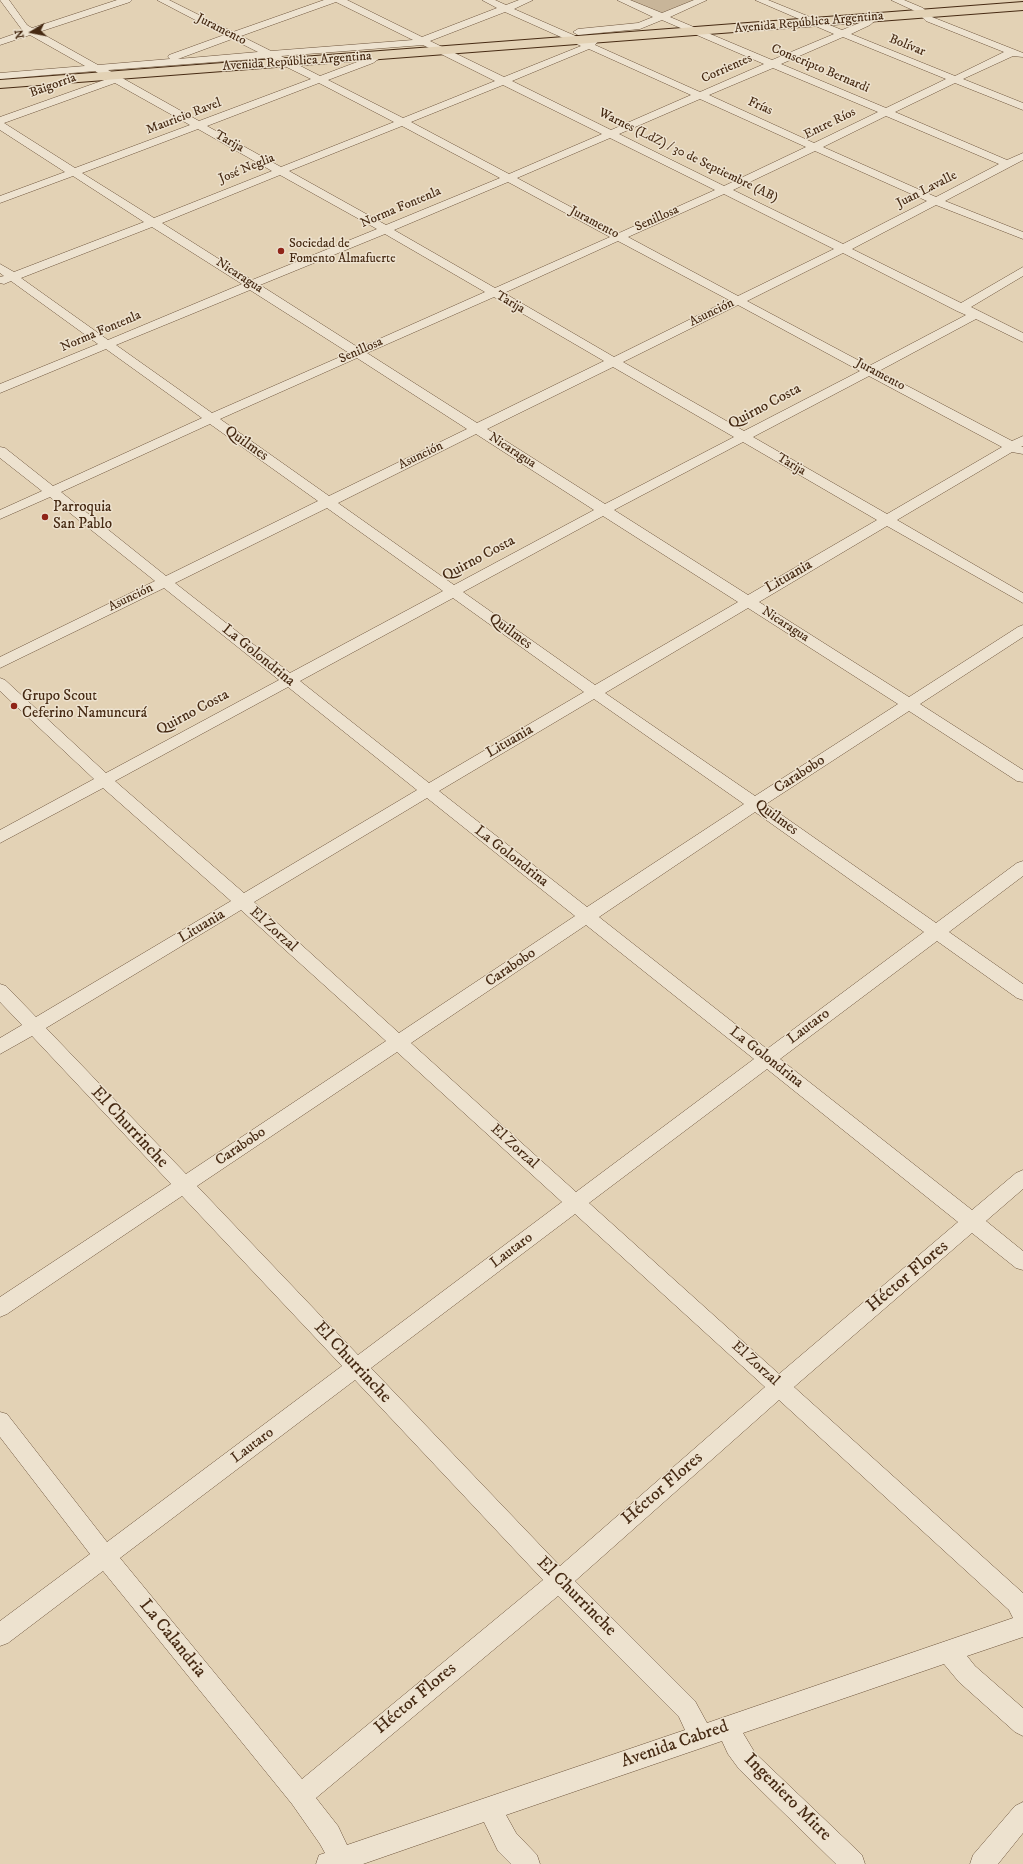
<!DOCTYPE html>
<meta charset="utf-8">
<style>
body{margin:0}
#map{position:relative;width:1023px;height:1864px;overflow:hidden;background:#e3d2b5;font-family:"IM FELL DW Pica",serif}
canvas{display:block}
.north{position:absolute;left:12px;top:12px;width:40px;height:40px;-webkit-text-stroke:3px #ede2cf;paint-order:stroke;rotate:260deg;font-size:11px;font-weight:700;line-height:16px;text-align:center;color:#462a13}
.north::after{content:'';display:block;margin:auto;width:14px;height:18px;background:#462a13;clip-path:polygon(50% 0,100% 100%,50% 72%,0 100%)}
</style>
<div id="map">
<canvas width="1023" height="1864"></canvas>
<div class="north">N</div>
</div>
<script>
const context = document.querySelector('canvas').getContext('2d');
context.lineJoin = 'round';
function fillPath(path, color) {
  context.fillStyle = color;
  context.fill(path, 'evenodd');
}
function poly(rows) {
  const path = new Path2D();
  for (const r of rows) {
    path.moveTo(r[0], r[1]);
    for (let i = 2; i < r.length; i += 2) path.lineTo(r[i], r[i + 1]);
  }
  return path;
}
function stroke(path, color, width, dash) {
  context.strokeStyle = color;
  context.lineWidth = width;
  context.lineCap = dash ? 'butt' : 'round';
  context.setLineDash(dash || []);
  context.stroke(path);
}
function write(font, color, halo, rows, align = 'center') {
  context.font = font + ' "IM FELL DW Pica",serif';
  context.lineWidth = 3;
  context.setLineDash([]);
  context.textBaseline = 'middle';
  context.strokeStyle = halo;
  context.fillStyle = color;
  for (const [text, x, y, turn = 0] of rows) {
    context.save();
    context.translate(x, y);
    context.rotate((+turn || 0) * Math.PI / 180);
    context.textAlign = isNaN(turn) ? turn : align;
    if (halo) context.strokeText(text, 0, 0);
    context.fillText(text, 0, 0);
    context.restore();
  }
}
fillPath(poly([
 [629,0,696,0,662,14]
]), '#c8b599');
const minor = poly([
 [0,0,9,0,27,25,32,28,117,0,132,0,130,2,39,32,98,65,170,59,168,57,169,55,224,35,157,0,169,0,233,32,324,0,347,0,422,37,497,8,482,0,495,0,506,5,519,0,533,0,514,9,587,41,591,38,597,38,599,40,595,45,700,92,764,64,662,20,640,29,578,35,573,32,578,29,638,23,653,17,617,0,630,0,662,13,694,0,707,0,670,17,772,60,834,34,755,0,768,0,842,30,864,21,871,15,877,15,879,17,870,25,851,34,955,76,1004,52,926,21,917,12,891,0,904,0,923,8,932,17,1023,53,1023,57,1013,56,963,79,1023,103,1023,110,955,83,895,112,1007,160,1023,153,1023,160,945,201,1023,232,1023,239,936,205,852,249,961,303,1023,267,1023,276,971,307,1023,333,1023,342,976,319,879,371,1012,441,1023,436,1023,446,1021,446,1023,447,1023,454,1012,452,897,520,1023,593,1023,603,887,526,759,602,909,697,1018,627,1023,625,1023,637,920,704,1023,770,1023,782,1017,781,909,711,766,804,936,923,1017,863,1023,861,1023,876,949,932,1023,984,1023,1000,1017,998,937,941,780,1059,972,1210,1016,1173,1023,1170,1023,1189,986,1221,1023,1251,1023,1270,1016,1268,972,1233,794,1387,1023,1593,1023,1637,967,1656,975,1666,1023,1708,1023,1736,1015,1732,959,1682,944,1664,743,1733,755,1753,862,1855,865,1864,836,1864,739,1769,728,1754,722,1741,506,1815,516,1833,537,1855,540,1864,511,1864,498,1851,484,1822,363,1864,316,1864,319,1855,325,1853,320,1844,292,1804,103,1571,8,1643,0,1646,0,1621,90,1554,0,1437,0,1412,7,1414,107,1542,342,1366,182,1196,7,1314,0,1317,0,1297,171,1184,32,1036,0,1054,0,1038,22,1025,0,1002,0,984,6,986,36,1017,231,901,103,788,0,843,0,830,94,779,0,691,0,678,5,680,106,773,279,680,164,588,0,668,0,657,155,581,50,497,0,519,0,510,42,491,0,458,0,447,5,448,53,486,202,418,106,349,0,393,0,384,98,344,11,281,4,284,0,283,0,277,4,276,0,273,0,264,14,272,144,222,73,176,0,203,0,196,65,172,0,130,0,117,107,79,95,71,0,79,0,73,85,66,30,35,0,45,0,39,23,31,0,0],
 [336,2,413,40,271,51,241,36,336,2],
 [505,12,581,46,504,77,430,41,505,12],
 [843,37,946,79,886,108,781,64,843,37],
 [232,39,258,52,178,59,232,39],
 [423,45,495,81,403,118,328,80,373,63,380,58,381,56,380,54,372,54,365,59,320,76,281,56,423,45],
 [589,49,691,95,611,130,512,81,589,49],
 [268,58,311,79,199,121,108,70,268,58],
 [773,68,878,112,814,143,709,95,773,68],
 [115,83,190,125,75,168,4,123,115,83],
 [319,83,394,122,281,167,207,126,319,83],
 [503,85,602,134,509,174,411,122,503,85],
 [700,99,806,147,724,186,619,134,700,99],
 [886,116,999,164,936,197,823,147,886,116],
 [402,126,500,178,386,225,289,171,402,126],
 [198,129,272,171,154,218,82,173,198,129],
 [610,138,715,190,619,233,517,178,610,138],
 [815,151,927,201,843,244,733,190,815,151],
 [280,175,377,229,252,280,162,223,280,175],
 [508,182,610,237,495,288,394,230,508,182],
 [724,194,834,249,738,296,628,237,724,194],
 [152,227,242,284,108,340,21,278,152,227],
 [385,234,485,292,359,348,260,285,385,234],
 [618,241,729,300,614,357,504,293,618,241],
 [843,253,957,311,966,315,869,366,747,301,843,253],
 [250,290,349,353,212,413,116,345,250,290],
 [494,297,604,361,477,423,367,353,494,297],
 [738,305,860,371,744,431,623,362,738,305],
 [357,358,467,429,329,496,220,419,357,358],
 [613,367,734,437,605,504,487,429,613,367],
 [869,376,1002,447,887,514,753,437,869,376],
 [210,424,318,501,166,576,61,492,210,424],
 [476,434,594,510,454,585,338,503,476,434],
 [743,442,877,520,748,595,614,510,743,442],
 [327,508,443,591,290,673,175,583,327,508],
 [603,516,738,602,595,685,463,592,603,516],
 [453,598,584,692,429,783,300,681,453,598],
 [748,608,898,704,755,796,605,693,748,608],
 [288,687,417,790,244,893,115,781,288,687],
 [594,699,744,804,587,907,439,791,594,699],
 [427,798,575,916,399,1033,254,902,427,798],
 [755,812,924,932,767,1049,599,917,755,812],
 [241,910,386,1041,186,1174,46,1028,241,910],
 [586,925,754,1059,576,1192,411,1043,586,925],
 [397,1052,562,1202,358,1355,197,1186,397,1052],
 [767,1069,958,1222,779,1374,589,1203,767,1069],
 [575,1214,765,1387,560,1566,371,1368,575,1214],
 [355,1380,543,1580,302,1779,120,1558,355,1380],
 [779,1400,1009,1610,1013,1618,707,1723,695,1701,575,1581,779,1400],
 [558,1596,679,1717,685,1730,347,1845,338,1826,316,1798,558,1596],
 [1023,1802,1023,1833,998,1864,970,1864,973,1855,1015,1806,1023,1802]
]);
const major = poly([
 [1023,2,1023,10,0,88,0,80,1023,2]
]);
stroke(minor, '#6d543c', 1);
stroke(major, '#462a13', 2);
fillPath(minor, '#ede2cf');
fillPath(major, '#e3d2b5');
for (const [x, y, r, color] of [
 [281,251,4,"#8f2418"],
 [45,517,4,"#8f2418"],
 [14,706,4,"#8f2418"]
]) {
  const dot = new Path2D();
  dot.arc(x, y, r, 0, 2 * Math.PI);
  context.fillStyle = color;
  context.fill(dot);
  stroke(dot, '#ede2cf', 1.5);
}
write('13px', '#462a13', '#ede2cf', [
 ["Avenida República Argentina",809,23,-5],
 ["Juramento",221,30,27],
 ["Bolívar",907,46,22],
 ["Avenida República Argentina",297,62,-4],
 ["Corrientes",727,69,-24],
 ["Conscripto Bernardi",820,69,23],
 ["Baigorria",53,86,-20],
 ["Frías",760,107,24],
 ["Mauricio Ravel",184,117,-21],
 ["Entre Ríos",830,124,-26],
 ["Tarija",229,142,29],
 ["Warnes (LdZ) / 30 de Septiembre (AB)",688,156,26],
 ["José Neglia",247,169,-22],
 ["Juan Lavalle",927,190,-27],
 ["Norma Fontenla",401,208,-23],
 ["Senillosa",657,219,-24],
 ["Juramento",594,223,28],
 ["Nicaragua",239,276,33],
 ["Tarija",510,303,30],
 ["Asunción",712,313,-26],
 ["Norma Fontenla",101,332,-23],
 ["Senillosa",361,351,-24],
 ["Juramento",880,375,28],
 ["Nicaragua",512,451,33],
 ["Asunción",421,456,-26],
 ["Tarija",791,465,30],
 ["Asunción",131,598,-26],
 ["Nicaragua",785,625,33]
]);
write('13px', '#462a13', '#ede2cf', [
 ["Sociedad de",289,244],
 ["Fomento Almafuerte",289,259]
], 'left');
write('15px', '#462a13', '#ede2cf', [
 ["Quirno Costa",765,407,-28],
 ["Quilmes",246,444,35],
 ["Quirno Costa",479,559,-28],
 ["Lituania",789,577,-30],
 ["Quilmes",510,632,36],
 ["La Golondrina",258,656,39],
 ["Quirno Costa",193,713,-28],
 ["Lituania",510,742,-30],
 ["Carabobo",800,775,-33],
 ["Quilmes",776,818,36],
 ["La Golondrina",511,857,38],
 ["Lituania",202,927,-31],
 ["El Zorzal",273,930,42],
 ["Carabobo",511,968,-34],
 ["Lautaro",809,1027,-37],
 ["La Golondrina",766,1058,38],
 ["Carabobo",241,1147,-34],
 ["El Zorzal",514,1147,42],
 ["Lautaro",512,1251,-37],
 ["El Zorzal",755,1364,42],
 ["Lautaro",253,1446,-37]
]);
write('15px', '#462a13', '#ede2cf', [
 ["Parroquia",53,508],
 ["San Pablo",53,525],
 ["Grupo Scout",22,697],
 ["Ceferino Namuncurá",22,714]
], 'left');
write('18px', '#462a13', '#ede2cf', [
 ["El Churrinche",129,1128,47],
 ["Héctor Flores",908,1277,-40],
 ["El Churrinche",352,1363,47],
 ["Héctor Flores",663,1489,-41],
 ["El Churrinche",576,1597,45],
 ["La Calandria",172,1639,51],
 ["Héctor Flores",416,1699,-40],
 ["Avenida Cabred",675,1745,-19],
 ["Ingeniero Mitre",787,1798,45]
]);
</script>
